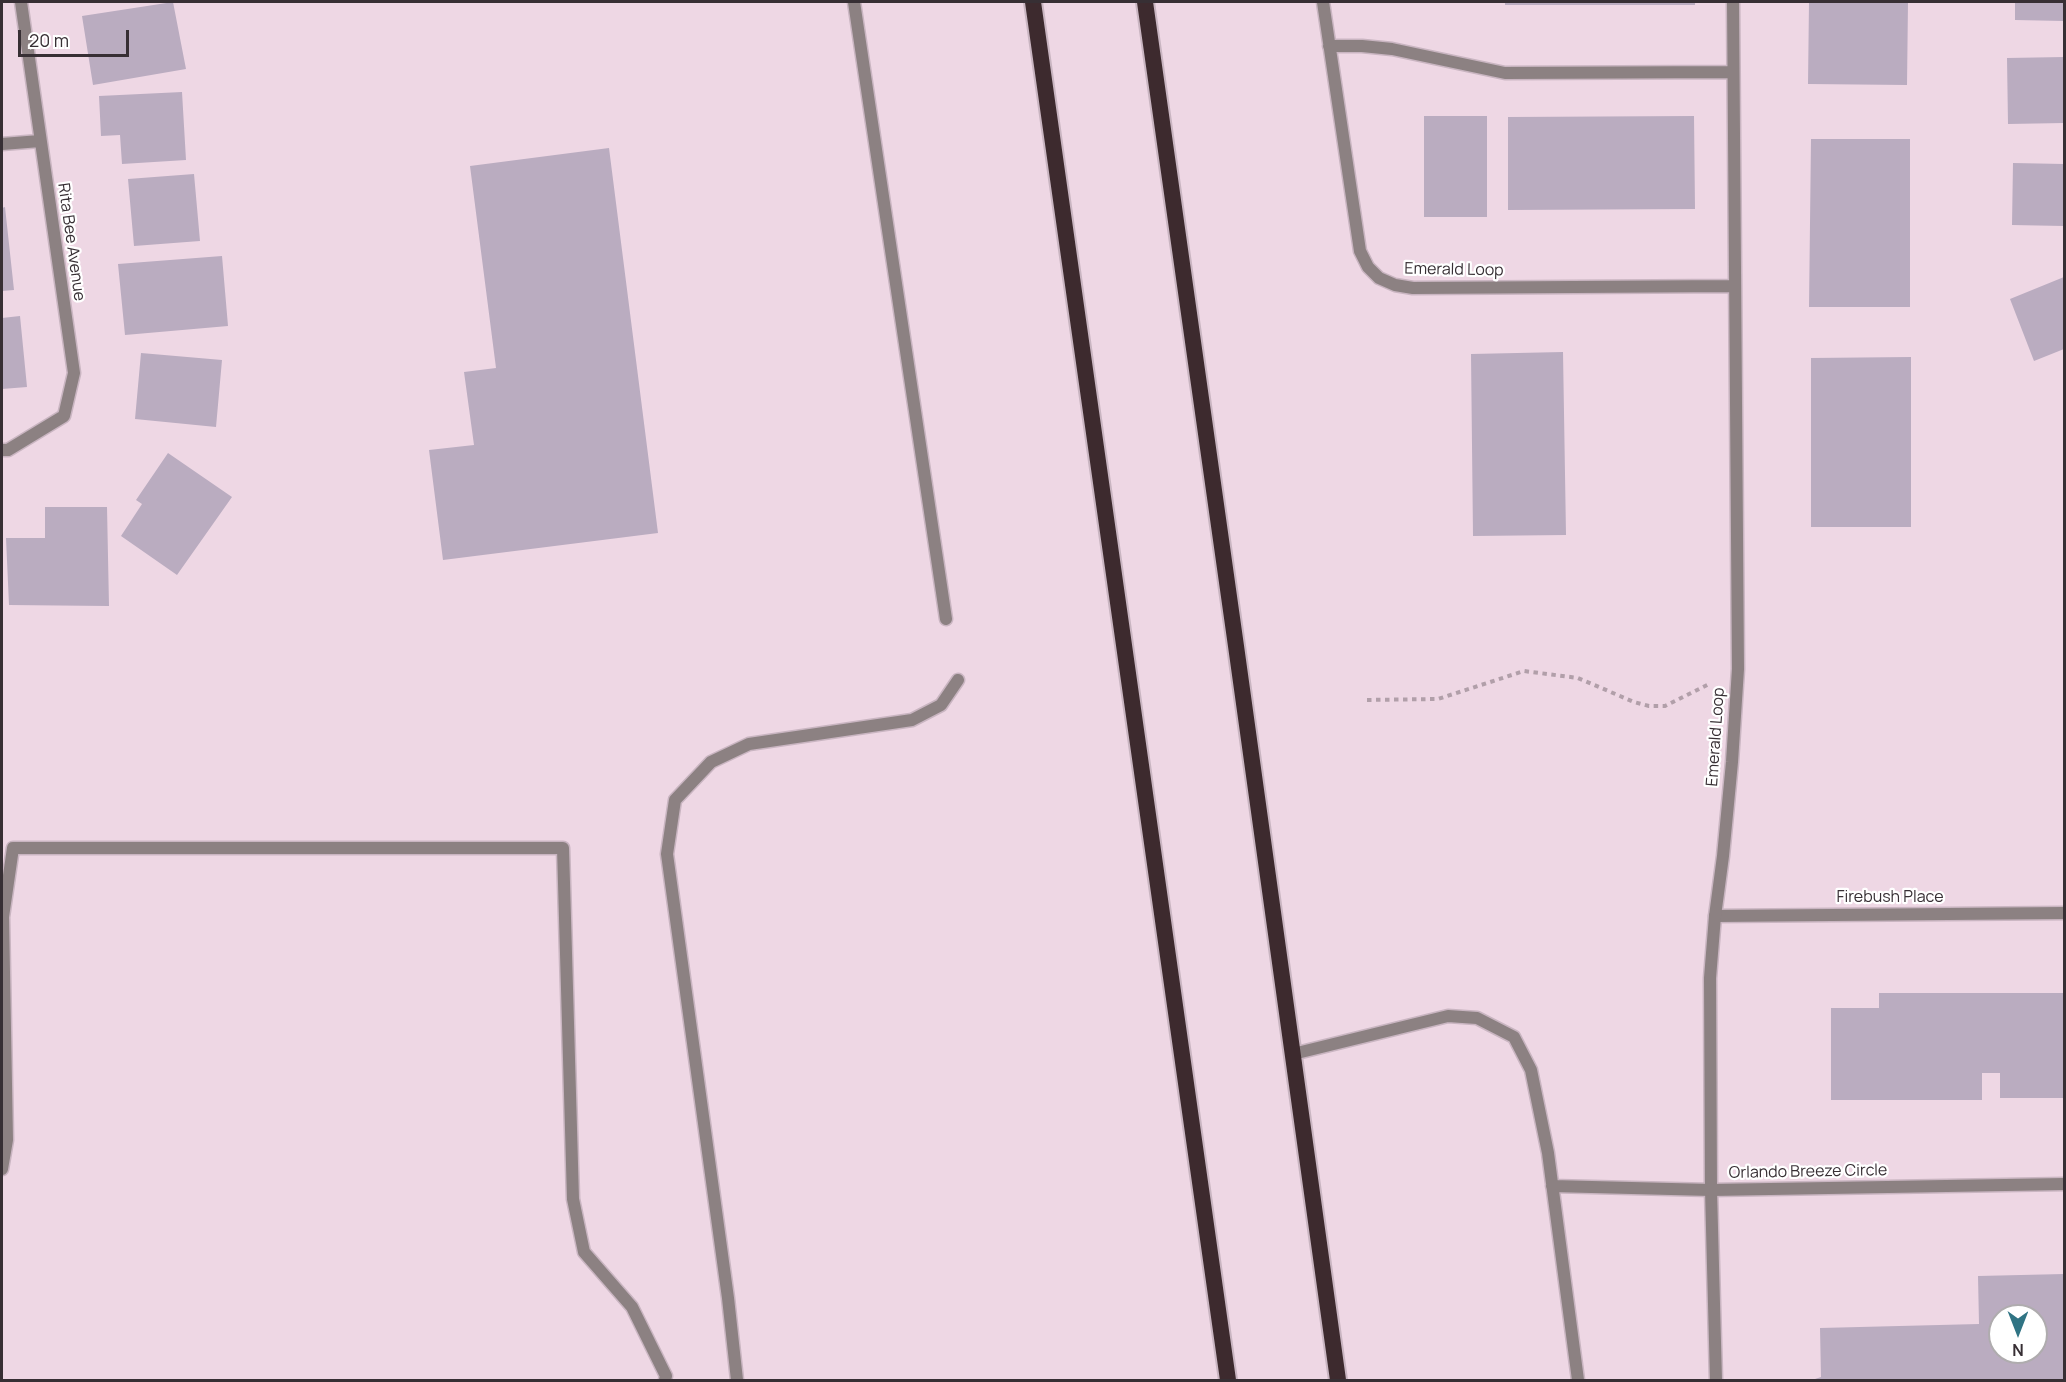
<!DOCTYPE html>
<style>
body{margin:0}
#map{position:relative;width:2066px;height:1382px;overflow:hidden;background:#eed7e4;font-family:Manrope,sans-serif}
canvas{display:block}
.frame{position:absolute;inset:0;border:3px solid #372f34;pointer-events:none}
.north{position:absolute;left:1988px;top:1304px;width:60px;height:60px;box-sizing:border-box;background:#fff;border:2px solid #afacae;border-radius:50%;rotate:180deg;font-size:16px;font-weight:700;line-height:24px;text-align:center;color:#372f34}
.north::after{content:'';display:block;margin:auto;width:21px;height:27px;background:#307484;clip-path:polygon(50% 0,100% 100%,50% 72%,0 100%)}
.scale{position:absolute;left:18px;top:30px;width:111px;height:27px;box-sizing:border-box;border:3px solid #372f34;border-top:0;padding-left:8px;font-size:18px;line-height:21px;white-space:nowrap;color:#372f34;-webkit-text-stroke:4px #fff;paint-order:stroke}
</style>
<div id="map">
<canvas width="2066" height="1382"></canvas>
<div class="frame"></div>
<div class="north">N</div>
<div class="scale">20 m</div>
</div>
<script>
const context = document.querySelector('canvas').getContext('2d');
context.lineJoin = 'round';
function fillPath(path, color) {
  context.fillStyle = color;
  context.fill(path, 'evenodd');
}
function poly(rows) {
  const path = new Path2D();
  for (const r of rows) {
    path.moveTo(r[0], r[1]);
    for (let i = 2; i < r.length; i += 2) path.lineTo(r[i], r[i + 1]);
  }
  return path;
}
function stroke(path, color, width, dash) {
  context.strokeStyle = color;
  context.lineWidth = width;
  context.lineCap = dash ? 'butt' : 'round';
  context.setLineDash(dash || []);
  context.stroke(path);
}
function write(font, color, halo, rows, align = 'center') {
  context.font = font + ' Manrope,sans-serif';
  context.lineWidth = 4.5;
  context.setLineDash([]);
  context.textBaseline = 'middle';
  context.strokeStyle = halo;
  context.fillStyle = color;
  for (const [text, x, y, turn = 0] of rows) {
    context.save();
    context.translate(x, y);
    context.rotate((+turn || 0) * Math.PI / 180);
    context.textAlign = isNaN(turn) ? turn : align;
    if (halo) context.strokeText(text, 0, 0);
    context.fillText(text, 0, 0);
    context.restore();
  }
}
fillPath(poly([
 [173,2,186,69,93,85,82,16],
 [1505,2,1695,2,1695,5,1505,5],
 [1809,2,1908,2,1907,85,1808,84],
 [2015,2,2064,2,2064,21,2015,20],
 [2064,57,2064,123,2008,124,2007,58],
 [182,92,186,160,122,164,120,135,101,136,99,96],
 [1424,116,1487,116,1487,217,1424,217],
 [1694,116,1695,209,1508,210,1508,117],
 [1811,139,1910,139,1910,307,1809,307],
 [609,148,658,533,443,560,429,450,474,445,464,372,496,368,470,166],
 [2013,163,2064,164,2064,226,2012,225],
 [194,174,200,241,134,246,128,179],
 [5,207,14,290,2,291,2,208],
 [222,256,228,326,125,335,118,264],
 [2064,277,2064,349,2034,361,2010,299],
 [20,316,27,387,2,389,2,318],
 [1563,352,1566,535,1473,536,1471,354],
 [141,353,222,360,216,427,135,419],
 [1911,357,1911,527,1811,527,1811,358],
 [168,453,232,497,177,575,121,536,142,504,136,500],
 [45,507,107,507,109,606,9,605,6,538,45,538],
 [1879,993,2064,993,2064,1098,2000,1098,2000,1073,1982,1073,1982,1100,1831,1100,1831,1008,1879,1008],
 [2064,1274,2064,1380,1812,1380,1821,1377,1820,1328,1979,1324,1978,1276],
 [2000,1316,2036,1316,2036,1352,2000,1352]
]), '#baacc0');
const service = poly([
 [854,2,946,619],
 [1715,916,2064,913],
 [2,1169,7,1140,3,917,13,848,563,848,573,1199,584,1252,632,1307,666,1376,665,1380],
 [1711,1190,1716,1380],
 [737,1380,728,1298,667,854,675,800,711,762,749,744,912,720,941,705,958,680]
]);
const minor = poly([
 [1323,2,1360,251,1368,267,1379,278,1395,285,1413,288,1734,286],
 [1329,46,1362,46,1392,49,1505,73,1733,72],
 [2,144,40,141],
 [2,450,8,450,64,416,74,373,21,2],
 [1293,1054,1448,1016,1477,1018,1514,1037,1531,1070,1548,1153,1578,1380],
 [1552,1186,1711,1190,2064,1184],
 [1711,1190,1710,978,1715,916,1723,856,1732,762,1738,669,1733,2]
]);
const trunk = poly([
 [1033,2,1228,1380],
 [1145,2,1236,646,1338,1380]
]);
stroke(service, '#c9b5c1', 15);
stroke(minor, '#c9b5c1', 15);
stroke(trunk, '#c9b5c1', 20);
stroke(poly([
 [1367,700,1438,699,1524,671,1578,678,1634,702,1649,706,1665,706,1711,683]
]), '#b19fa9', 4, [4.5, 4.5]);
stroke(service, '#8c8182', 12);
stroke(minor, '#8c8182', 12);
stroke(trunk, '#3d2a2e', 16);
write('16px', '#372f34', '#fff', [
 ["Rita Bee Avenue",71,242,82],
 ["Emerald Loop",1454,270,1],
 ["Emerald Loop",1716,737,-86],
 ["Firebush Place",1890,898],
 ["Orlando Breeze Circle",1808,1172,-1]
]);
</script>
